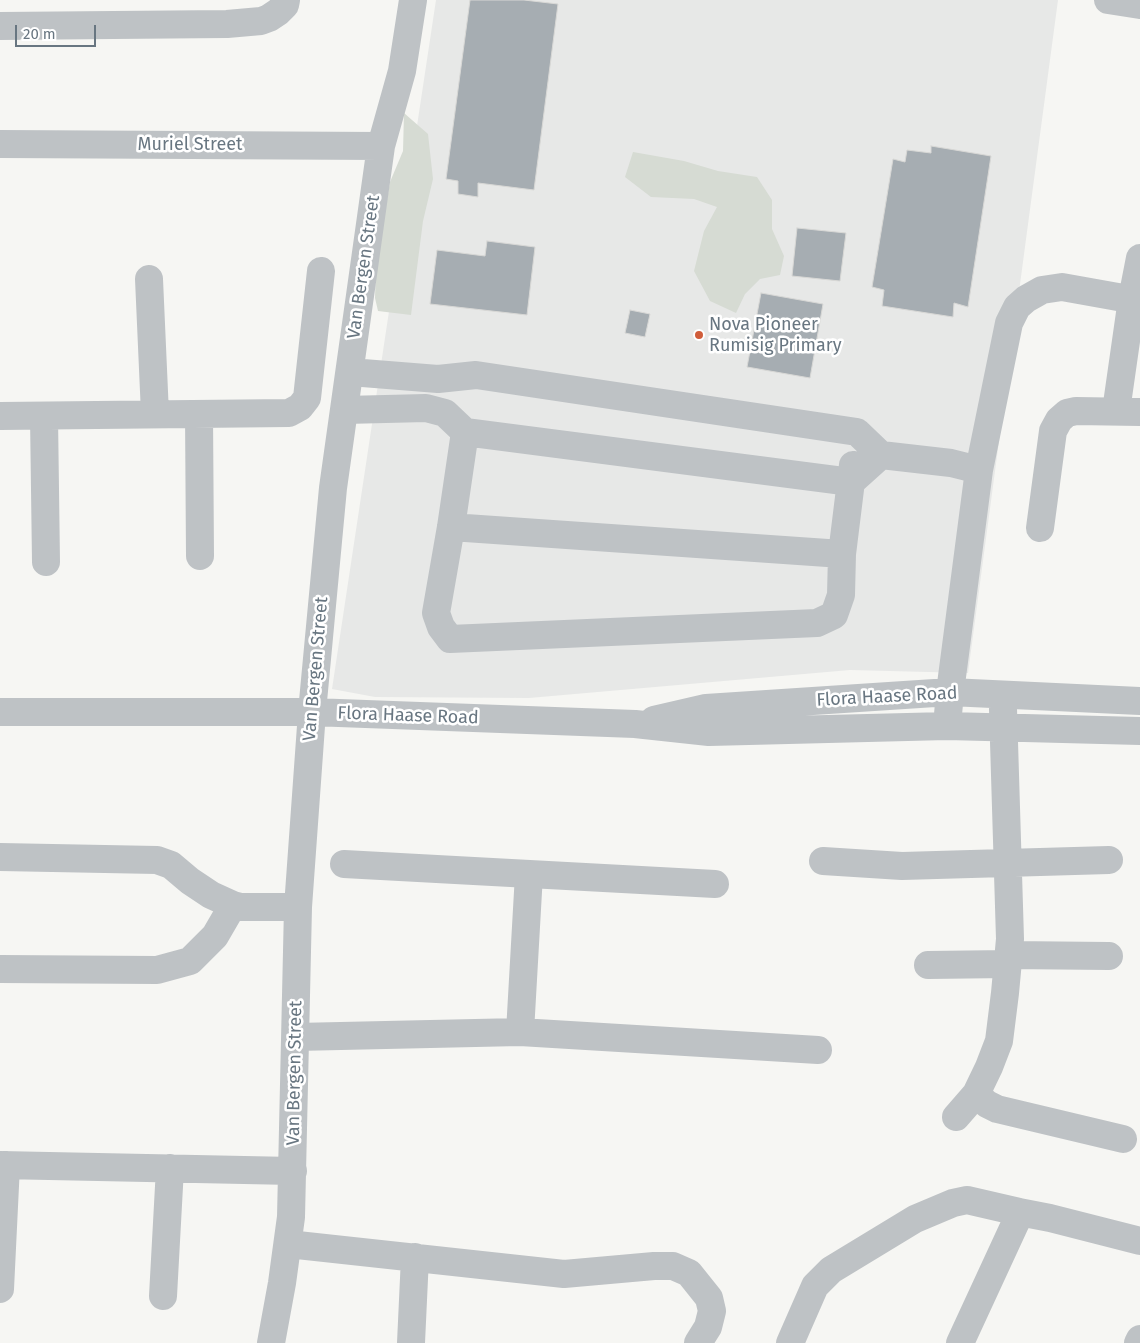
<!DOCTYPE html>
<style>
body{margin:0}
#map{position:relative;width:1140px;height:1343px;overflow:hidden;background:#f6f6f3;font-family:"Fira Sans",sans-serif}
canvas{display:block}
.scale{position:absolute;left:15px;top:25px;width:81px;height:22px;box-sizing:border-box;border:2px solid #687681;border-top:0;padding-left:6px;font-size:15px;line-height:18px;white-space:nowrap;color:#687681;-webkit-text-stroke:4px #fff;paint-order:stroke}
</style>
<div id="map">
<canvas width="1140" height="1343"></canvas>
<div class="scale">20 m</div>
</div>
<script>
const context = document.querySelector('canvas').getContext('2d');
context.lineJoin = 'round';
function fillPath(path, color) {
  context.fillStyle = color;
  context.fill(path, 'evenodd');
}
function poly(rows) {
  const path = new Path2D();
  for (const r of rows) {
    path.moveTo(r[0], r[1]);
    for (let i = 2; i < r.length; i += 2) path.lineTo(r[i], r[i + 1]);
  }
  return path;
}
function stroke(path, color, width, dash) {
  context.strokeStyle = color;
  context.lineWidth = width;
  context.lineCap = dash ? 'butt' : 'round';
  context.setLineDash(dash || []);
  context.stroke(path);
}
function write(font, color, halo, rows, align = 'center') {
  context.font = font + ' "Fira Sans",sans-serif';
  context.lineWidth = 5;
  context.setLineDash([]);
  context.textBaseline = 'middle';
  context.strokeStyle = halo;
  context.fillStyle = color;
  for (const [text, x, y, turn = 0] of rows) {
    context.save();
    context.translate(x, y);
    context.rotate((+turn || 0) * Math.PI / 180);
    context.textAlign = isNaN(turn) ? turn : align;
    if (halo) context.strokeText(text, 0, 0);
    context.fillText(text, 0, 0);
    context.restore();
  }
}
fillPath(poly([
 [436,0,1058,0,968,673,850,670,529,698,375,697,332,689]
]), '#e7e8e7');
fillPath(poly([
 [404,113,428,134,433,179,423,221,411,315,378,311,375,298,376,265,390,182,403,151],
 [633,152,684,161,718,171,757,177,772,200,772,229,784,256,780,275,760,279,745,294,736,313,710,301,694,271,704,231,717,207,694,199,651,197,625,177]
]), '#d6dbd3');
const building = poly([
 [470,0,524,0,558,4,534,190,478,183,478,197,458,194,458,181,446,179,470,0],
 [931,146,991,156,968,307,954,303,953,317,882,306,884,290,872,287,893,159,905,162,907,150,931,153,931,146],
 [797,228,846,233,840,281,792,276,797,228],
 [487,241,535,247,527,315,430,304,437,250,485,256,487,241],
 [761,293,823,304,810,378,747,367,761,293],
 [630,310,650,314,645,337,625,333,630,310]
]);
fillPath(building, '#a6adb2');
stroke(building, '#d8d8d6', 1);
stroke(poly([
 [1108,0,1140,5],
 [0,26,227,24,261,21,269,18,278,12,285,5,286,0],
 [0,144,381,146],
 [149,279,155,414],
 [345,410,426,408,445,413,465,432,851,482,881,455,857,432,476,375,438,379,350,372],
 [1116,411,1132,299,1140,258],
 [199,414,200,556],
 [0,416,289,413,300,407,307,398,321,271],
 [44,416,46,562],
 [465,432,451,527,436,613,441,627,450,639,817,623,834,615,841,595,842,554,853,465],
 [881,455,951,463,979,470],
 [451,527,842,554],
 [1040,528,1053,431,1059,420,1067,413,1076,411,1140,412],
 [0,712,312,712,635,724,709,732,947,726,1140,731],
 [654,720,706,708,950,692,1140,701],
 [947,726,950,692,979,470,1009,323,1017,307,1026,299,1042,290,1062,287,1140,301],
 [0,857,157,860,171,865,190,881,211,895,233,905,241,907,298,907],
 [823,861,902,866,1109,860],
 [344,864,715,884],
 [1009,955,1109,956],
 [928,965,1008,964],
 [0,969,157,970,190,961,215,936,233,905],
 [520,1032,529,874],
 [296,1037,520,1032,818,1050],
 [976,1094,987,1104,997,1109,1123,1139],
 [956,1117,976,1094,989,1067,999,1041,1005,993,1010,939,1003,709],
 [0,1165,293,1171],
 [288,1244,564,1274,654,1266,673,1266,689,1273,709,1298,712,1311,708,1327,698,1343],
 [0,1289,6,1165],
 [163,1296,170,1168],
 [271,1343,282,1283,291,1217,298,907,312,712,333,488,381,146,402,71,413,0],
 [411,1343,415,1257],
 [790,1343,815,1286,831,1270,915,1219,953,1203,967,1200,1019,1212],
 [960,1343,1015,1224,1019,1212,1050,1218,1140,1241],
 [1138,1343,1140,1339]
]), '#bec2c5', 28);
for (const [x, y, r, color] of [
 [699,335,5,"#d05d3a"]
]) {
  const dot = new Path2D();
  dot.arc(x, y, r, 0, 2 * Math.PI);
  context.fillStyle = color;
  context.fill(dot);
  stroke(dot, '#fff', 2);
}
write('18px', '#687681', '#fff', [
 ["Muriel Street",190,145],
 ["Van Bergen Street",364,267,-82],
 ["Van Bergen Street",316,669,-85],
 ["Flora Haase Road",887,697,-3],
 ["Flora Haase Road",408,716,2],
 ["Van Bergen Street",295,1073,-89]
]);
write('18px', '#687681', '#fff', [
 ["Nova Pioneer",709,325],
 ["Rumisig Primary",709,346]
], 'left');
</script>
